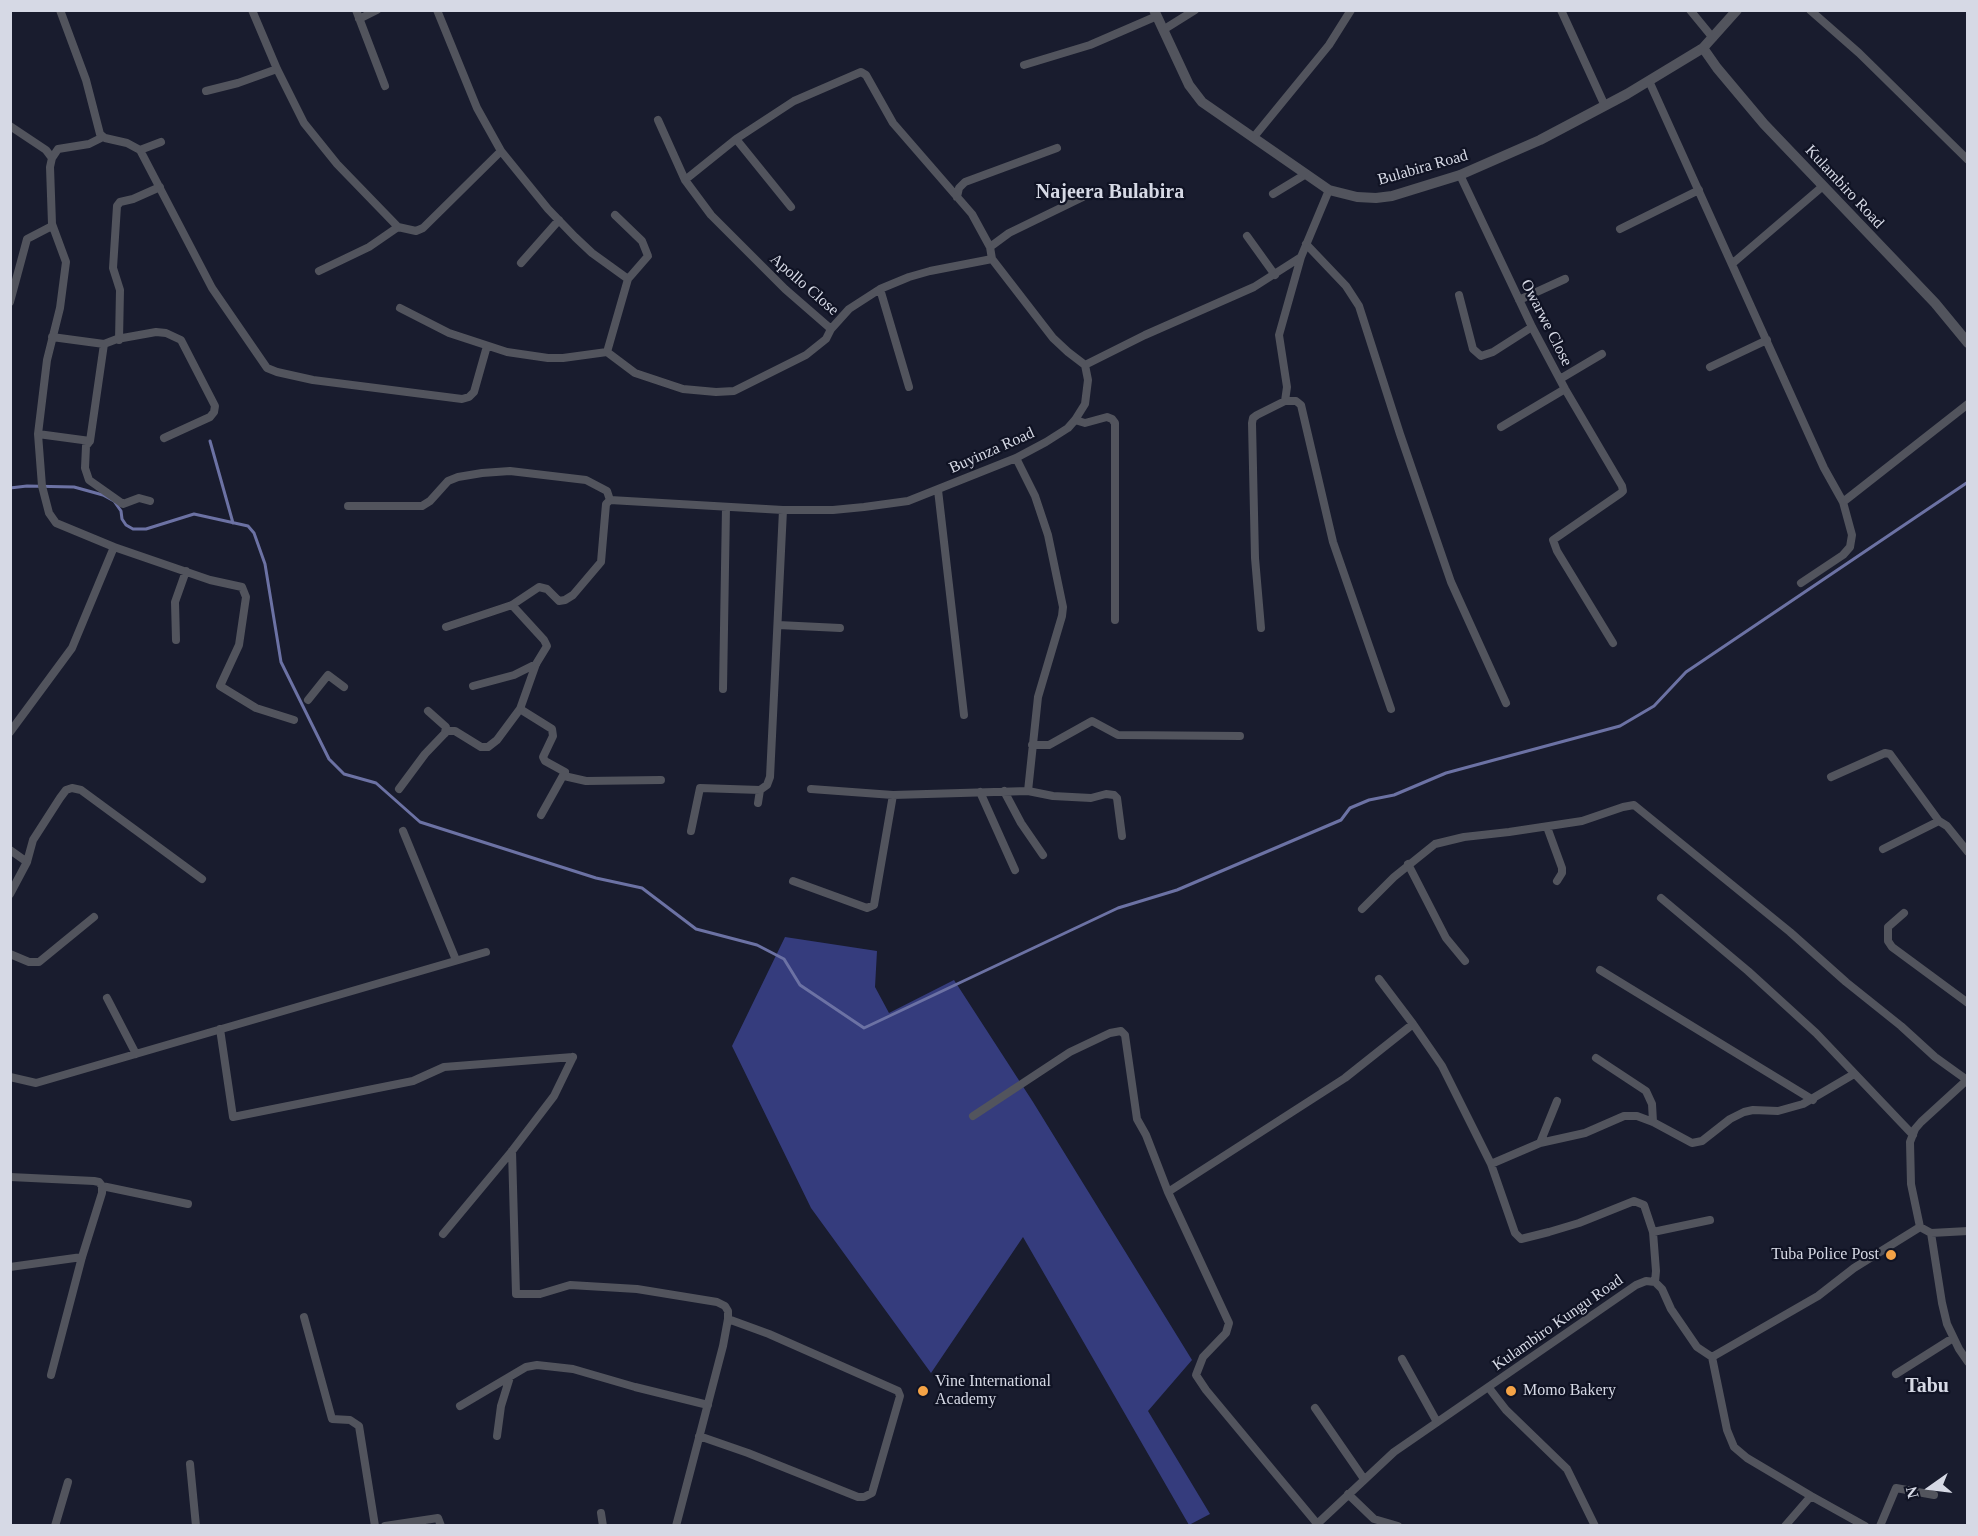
<!DOCTYPE html>
<style>
body{margin:0}
#map{position:relative;width:1978px;height:1536px;overflow:hidden;background:#191c2e;font-family:"Times New Roman",serif}
canvas{display:block}
.frame{position:absolute;inset:0;border:12px solid #d6d9e5;pointer-events:none}
.north{position:absolute;left:1900px;top:1458px;width:60px;height:60px;-webkit-text-stroke:4px #101324;paint-order:stroke;rotate:256deg;font-size:16px;font-weight:700;line-height:24px;text-align:center;color:#d6d9e5}
.north::after{content:'';display:block;margin:auto;width:21px;height:27px;background:#d6d9e5;clip-path:polygon(50% 0,100% 100%,50% 72%,0 100%)}
</style>
<div id="map">
<canvas width="1978" height="1536"></canvas>
<div class="frame"></div>
<div class="north">N</div>
</div>
<script>
const context = document.querySelector('canvas').getContext('2d');
context.lineJoin = 'round';
function fillPath(path, color) {
  context.fillStyle = color;
  context.fill(path, 'evenodd');
}
function poly(rows) {
  const path = new Path2D();
  for (const r of rows) {
    path.moveTo(r[0], r[1]);
    for (let i = 2; i < r.length; i += 2) path.lineTo(r[i], r[i + 1]);
  }
  return path;
}
function stroke(path, color, width, dash) {
  context.strokeStyle = color;
  context.lineWidth = width;
  context.lineCap = dash ? 'butt' : 'round';
  context.setLineDash(dash || []);
  context.stroke(path);
}
function write(font, color, halo, rows, align = 'center') {
  context.font = font + ' "Times New Roman",serif';
  context.lineWidth = 4.5;
  context.setLineDash([]);
  context.textBaseline = 'middle';
  context.strokeStyle = halo;
  context.fillStyle = color;
  for (const [text, x, y, turn = 0] of rows) {
    context.save();
    context.translate(x, y);
    context.rotate((+turn || 0) * Math.PI / 180);
    context.textAlign = isNaN(turn) ? turn : align;
    if (halo) context.strokeText(text, 0, 0);
    context.fillText(text, 0, 0);
    context.restore();
  }
}
fillPath(poly([
 [785,937,877,951,875,987,889,1013,954,980,1033,1102,1192,1360,1148,1411,1210,1514,1189,1525,1023,1237,931,1373,811,1208,732,1046]
]), '#353c7d');
stroke(poly([
 [210,441,233,523],
 [10,488,27,486,74,487,103,495,114,501,121,511,122,519,126,525,133,529,146,529,194,514,248,526,254,533,265,564,281,662,329,759,344,774,376,783,420,822,596,878,642,888,696,929,757,945,784,959,800,985,864,1028,1118,908,1177,890,1341,820,1350,808,1369,800,1394,795,1446,773,1620,726,1654,706,1686,672,1968,482]
]), '#6c72a4', 3);
stroke(poly([
 [60,10,86,80,100,134,105,138,127,143,140,150,212,288,267,368,277,372,313,380,462,399,469,397,474,392,487,346],
 [252,10,277,69,304,123,337,164,398,227,416,231,423,228,501,151],
 [356,10,385,86],
 [437,10,477,108,501,151,548,209,575,237,592,253,628,279],
 [1561,10,1605,106],
 [1690,10,1713,38],
 [1810,10,1859,53,1968,160],
 [359,19,377,10],
 [1163,30,1195,10],
 [1024,65,1090,45,1157,16],
 [1649,81,1824,468,1843,502,1852,535,1850,547,1843,555,1801,583],
 [206,91,238,83,277,69],
 [658,120,685,180,711,215,785,289,831,329],
 [10,126,46,150,52,158],
 [103,137,89,144,58,149,52,158,50,167,52,224,66,262,60,308,47,360,38,434,42,486,49,513,56,523,114,547,210,580,242,587,246,597,239,645,220,686,256,708,294,720],
 [1253,138,1329,45,1351,10],
 [736,139,794,101,861,72,866,75,893,123,972,214,990,247,992,259],
 [140,150,161,142],
 [1460,175,1532,327,1565,389,1622,486,1623,491,1621,493,1553,540,1557,551,1613,643],
 [685,180,736,139,791,207],
 [1273,194,1306,174],
 [957,197,959,188,965,182,1057,148],
 [1620,229,1699,190],
 [1247,236,1275,275],
 [1306,244,1346,286,1359,306,1400,434,1451,582,1506,703],
 [990,247,1009,233,1083,197],
 [521,263,559,220],
 [1733,263,1823,186],
 [319,271,369,247,398,227],
 [880,289,909,387],
 [1459,295,1473,349,1481,356,1493,352,1532,327],
 [1519,300,1565,279],
 [10,302,27,239,52,226],
 [400,308,449,333,507,352,548,358,563,358,607,352],
 [52,337,104,344,117,339,156,332,166,333,181,340,215,406,214,412,210,417,164,438],
 [119,340,120,290,113,268,117,206,120,202,133,199,160,187],
 [607,352,635,373,683,389,716,392,734,391,806,355,826,339,831,329,849,309,880,289,909,277,930,271,992,259,1053,338,1068,352,1085,365],
 [607,352,628,279,648,256,642,241,615,215],
 [1710,367,1767,340],
 [1560,379,1602,354],
 [1285,401,1296,401,1301,405,1333,542,1391,709],
 [1075,420,1085,423,1107,417,1112,419,1115,423,1115,620],
 [1501,427,1565,389],
 [38,434,90,441,86,446,85,468,89,480,123,504,139,498,150,501],
 [90,441,104,344],
 [938,490,964,715],
 [1843,502,1968,404],
 [348,506,422,506,430,501,448,481,458,477,482,473,510,471,586,480,607,491,610,500],
 [778,625,840,628],
 [446,627,512,605,539,587,547,589,559,601,565,600,573,595,601,562,606,504,610,500,783,510,833,510,864,507,908,501,1016,458,1046,442,1068,428,1075,420,1085,404,1088,380,1085,365,1145,335,1254,287,1301,257,1329,190],
 [1261,628,1255,558,1252,423,1253,418,1257,415,1285,401,1287,387,1279,335,1301,257],
 [176,640,175,602,186,571],
 [473,686,514,675,536,664],
 [723,689,726,507],
 [308,700,328,675,344,687],
 [520,709,552,729,553,736,543,757,545,761,565,772,541,815],
 [428,711,446,727,445,733],
 [10,732,72,648,114,547],
 [1032,745,1049,745,1092,721,1118,735,1240,736],
 [564,776,586,781,661,780],
 [1831,777,1885,753,1890,754,1939,821],
 [399,789,425,754,447,731,455,731,481,747,488,747,497,740,520,709,536,664,547,646,544,640,512,605],
 [811,789,893,795,1028,791,1038,697,1062,616,1063,607,1048,535,1035,496,1016,458],
 [1004,791,1021,823,1043,855],
 [1028,791,1053,796,1091,798,1106,794,1114,795,1117,798,1122,836],
 [980,792,1015,870],
 [758,803,760,790],
 [1547,827,1562,868,1562,873,1557,881],
 [403,831,456,960],
 [691,831,700,788,760,790,767,785,770,777,783,510],
 [1883,849,1939,821,1947,826,1968,852],
 [10,850,27,862],
 [1408,864,1446,938,1465,961],
 [793,881,867,908,874,905,893,795],
 [10,894,27,862,33,840,60,798,66,790,72,788,81,790,202,879],
 [1661,898,1748,971,1816,1033,1913,1135],
 [1362,909,1394,877,1435,844,1464,837,1509,832,1582,821,1623,807,1634,805,1790,932,1846,982,1901,1026,1935,1057,1967,1080],
 [1904,913,1888,927,1888,941,1892,947,1968,1003],
 [10,954,29,962,39,962,94,917],
 [1600,970,1813,1100],
 [1379,979,1413,1024,1442,1066,1491,1164,1540,1143,1585,1133,1624,1116,1637,1116,1653,1122,1692,1143,1702,1141,1730,1119,1744,1112,1753,1110,1778,1111,1803,1104,1854,1074],
 [107,998,136,1054],
 [220,1029,233,1117,413,1081,444,1067,573,1057],
 [1596,1058,1646,1091,1652,1104,1653,1122],
 [10,1077,36,1083,486,952],
 [973,1116,1070,1052,1110,1033,1121,1031,1125,1035,1137,1119,1146,1135,1168,1192,1229,1323,1226,1333,1203,1357,1196,1375,1206,1390,1319,1526],
 [1540,1143,1557,1101],
 [512,1151,516,1294,540,1294,570,1285,637,1289,717,1302,725,1306,728,1311,728,1319,723,1346,676,1526],
 [1491,1164,1515,1233,1521,1239,1549,1232,1579,1223,1634,1201,1644,1205,1653,1232],
 [10,1177,94,1181,99,1182,102,1186,102,1193,82,1257,51,1375],
 [102,1186,188,1204],
 [1168,1192,1345,1078,1413,1024],
 [1920,1227,1911,1184,1910,1142,1915,1129,1921,1122,1968,1079],
 [1920,1227,1931,1233,1968,1231],
 [1931,1233,1942,1303,1947,1324,1959,1349,1968,1362],
 [443,1234,512,1151,554,1096,573,1057],
 [10,1267,82,1257],
 [1655,1282,1656,1271,1653,1232,1710,1220],
 [304,1317,332,1419,350,1420,359,1426,375,1526],
 [1712,1357,1727,1430,1734,1447,1747,1458,1811,1496,1865,1526],
 [1402,1359,1437,1422],
 [1896,1374,1953,1338],
 [1489,1388,1506,1410,1567,1469,1595,1526],
 [460,1406,526,1367,537,1365,573,1369,635,1387,708,1405],
 [1315,1408,1364,1479],
 [497,1436,501,1406,510,1377],
 [699,1436,748,1453,858,1497,864,1497,872,1493,900,1396,898,1391,769,1334,728,1319],
 [190,1464,196,1526],
 [1348,1494,1374,1519,1398,1526],
 [601,1513,603,1526],
 [55,1526,68,1482],
 [385,1526,438,1518,441,1526],
 [1315,1526,1394,1452,1636,1285,1646,1281,1655,1282,1662,1289,1671,1309,1697,1347,1712,1357,1818,1296,1854,1268,1920,1227],
 [1785,1526,1811,1496],
 [1880,1526,1896,1488,1934,1495]
]), '#52545d', 8);
stroke(poly([
 [1154,10,1189,85,1202,102,1329,190,1357,197,1376,198,1392,196,1460,175,1540,140,1627,94,1703,48,1737,10],
 [1703,48,1717,68,1764,124,1935,303,1968,343]
]), '#52545d', 10);
for (const [x, y, r, color] of [
 [1891,1255,6,"#f5a346"],
 [923,1391,6,"#f5a346"],
 [1511,1391,6,"#f5a346"]
]) {
  const dot = new Path2D();
  dot.arc(x, y, r, 0, 2 * Math.PI);
  context.fillStyle = color;
  context.fill(dot);
  stroke(dot, '#101324', 2);
}
write('16px', '#d6d9e5', '#101324', [
 ["Bulabira Road",1423,168,-16],
 ["Kulambiro Road",1844,187,47],
 ["Apollo Close",804,285,41],
 ["Owarwe Close",1546,323,63],
 ["Buyinza Road",992,451,-24],
 ["Kulambiro Kungu Road",1558,1323,-35]
]);
write('16px', '#d6d9e5', '#101324', [
 ["Tuba Police Post",1879,1255,"right"],
 ["Vine International",935,1382],
 ["Academy",935,1400],
 ["Momo Bakery",1523,1391]
], 'left');
write('bold 20px', '#d6d9e5', '#101324', [
 ["Najeera Bulabira",1110,193],
 ["Tabu",1927,1387]
]);
</script>
